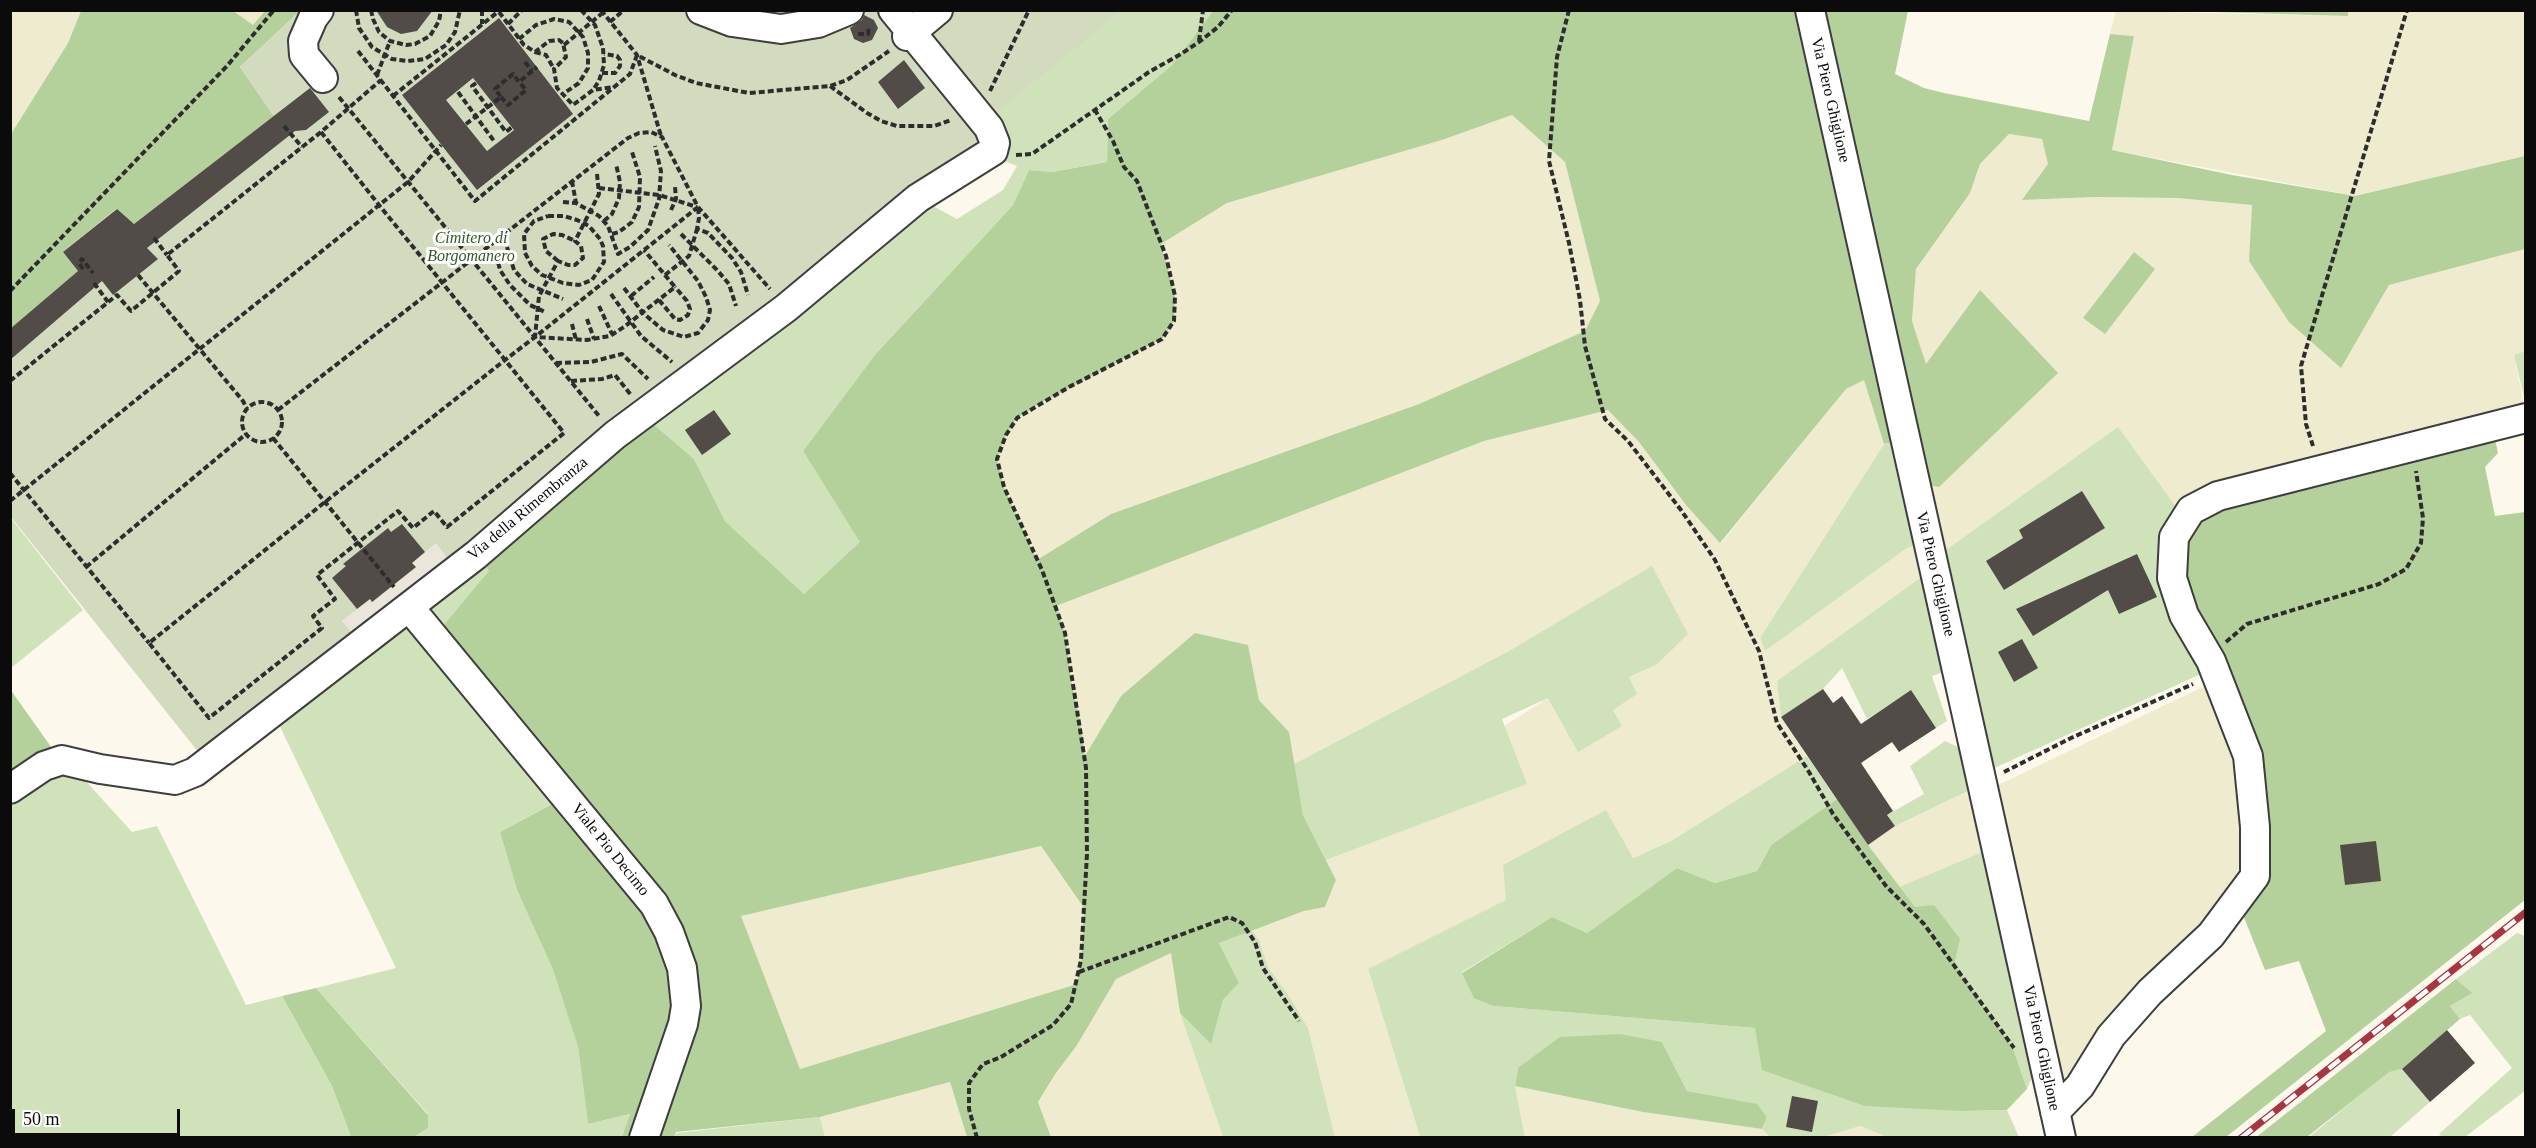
<!DOCTYPE html>
<style>
body{margin:0}
#map{position:relative;width:2536px;height:1148px;overflow:hidden;background:#fcf8eb;font-family:Georgia,serif}
canvas{display:block}
.frame{position:absolute;inset:0;border:12px solid #0b0b0b;pointer-events:none}
.scale{position:absolute;left:12px;top:1109px;width:168px;height:27px;box-sizing:border-box;border:3px solid #0b0b0b;border-top:0;padding-left:8px;font-size:18px;line-height:21px;white-space:nowrap;color:#0b0b0b;-webkit-text-stroke:4px #fff;paint-order:stroke}
</style>
<div id="map">
<canvas width="2536" height="1148"></canvas>
<div class="frame"></div>
<div class="scale">50 m</div>
</div>
<script>
const context = document.querySelector('canvas').getContext('2d');
context.lineJoin = 'round';
function fillPath(path, color) {
  context.fillStyle = color;
  context.fill(path, 'evenodd');
}
function poly(rows) {
  const path = new Path2D();
  for (const r of rows) {
    if (r.length === 3) {
      path.moveTo(r[0] + r[2], r[1]);
      path.arc(r[0], r[1], r[2], 0, 2 * Math.PI);
      continue;
    }
    path.moveTo(r[0], r[1]);
    for (let i = 2; i < r.length; i += 2) path.lineTo(r[i], r[i + 1]);
  }
  return path;
}
function stroke(path, color, width, dash) {
  context.strokeStyle = color;
  context.lineWidth = width;
  context.lineCap = dash ? 'butt' : 'round';
  context.setLineDash(dash || []);
  context.stroke(path);
}
function write(font, color, halo, rows, align = 'center') {
  context.font = font + ' Georgia,serif';
  context.lineWidth = 6;
  context.setLineDash([]);
  context.textBaseline = 'middle';
  context.strokeStyle = halo;
  context.fillStyle = color;
  for (const [text, x, y, turn = 0] of rows) {
    context.save();
    context.translate(x, y);
    context.rotate((+turn || 0) * Math.PI / 180);
    context.textAlign = isNaN(turn) ? turn : align;
    if (halo) context.strokeText(text, 0, 0);
    context.fillText(text, 0, 0);
    context.restore();
  }
}
fillPath(poly([
 [2348,10,2525,11,2525,156,2355,196,2112,150,2134,36,2110,34,2116,11,2347,16],
 [11,11,81,11,68,43,11,134],
 [233,11,265,11,253,26],
 [1512,115,1565,162,1600,301,1585,331,1419,404,1111,514,1037,560,1004,487,997,459,1006,435,1017,418,1041,403,1162,339,1166,256,1161,244,1227,203,1442,140],
 [2009,134,2042,139,2049,164,2023,200,2095,197,2177,198,2252,205,2250,261,2341,368,2389,285,2525,249,2525,351,2514,355,2525,410,2181,514,1942,553,1924,484,1981,290,1926,365,1912,321,1916,269,1970,193,1980,164],
 [1864,379,1884,444,1760,638,1765,651,1907,548,1919,544,1924,575,1777,681,1781,717,1807,756,1671,841,1632,858,1606,810,1507,900,1368,969,1420,1138,1335,1137,1308,1028,1291,999,1268,967,1259,940,1252,930,1304,911,1325,907,1336,880,1326,860,1526,784,1504,726,1548,698,1621,725,1613,710,1629,677,1656,665,1652,567,1509,651,1294,764,1289,732,1259,700,1248,645,1121,696,1085,757,1081,727,1055,606,1484,441,1608,410,1639,442,1686,505,1721,543,1846,389],
 [2209,684,2218,703,2247,823,2245,868,2202,929,2062,1089,1996,786],
 [1972,789,1987,850,1899,887,1868,845,1895,826],
 [1041,846,1084,908,1081,960,1077,984,800,1069,740,916],
 [1171,953,1180,1013,1223,1137,1051,1137,1038,1102,1116,979],
 [950,1082,967,1137,825,1137,820,1117],
 [1515,1086,1643,1112,1762,1129,1770,1137,1525,1137],
 [1860,1126,1887,1137,1823,1138,1825,1136]
]), '#efebce');
fillPath(poly([
 [893,11,1213,11,1172,65,1108,119,1107,162,1052,172,1029,170,1013,205,874,356,803,451,861,542,804,594,725,521,694,459,643,415,918,198,957,219,1003,190,1017,166,989,155,1012,144],
 [2525,351,2526,351,2525,401,2514,355],
 [2118,427,2181,514,2203,673,1990,770,1942,553],
 [1893,442,1919,544,1907,548,1765,651,1760,638,1884,444],
 [10,517,83,610,11,668,10,668],
 [476,555,489,571,566,796,500,832,517,890,554,969,578,1047,588,1124,630,1114,622,1137,414,1137,428,1128,428,1114,316,988,396,968,273,712],
 [1652,566,1688,634,1656,665,1629,677,1637,694,1613,710,1622,726,1578,752,1548,698,1502,719,1527,784,1326,860,1303,815,1294,764,1509,651],
 [1924,575,1946,671,1932,676,1947,721,1936,728,1911,691,1867,719,1842,668,1823,689,1781,717,1777,681],
 [1945,741,1960,748,1972,789,1895,826,1887,815,1924,794,1910,766],
 [1807,756,1837,799,1771,845,1757,871,1715,883,1677,868,1587,933,1552,917,1462,972,1494,1006,1755,1028,1961,1111,2007,1110,2019,1137,1887,1137,1860,1126,1823,1137,1770,1137,1762,1129,1767,1117,1757,1105,1687,1091,1662,1042,1518,1068,1515,1086,1525,1137,1420,1137,1368,969,1506,900,1503,865,1606,810,1633,858,1671,841],
 [44,766,83,778,132,832,157,826,246,1005,282,996,332,1086,351,1137,11,1138,11,791],
 [1987,850,2034,1072,2027,1089,2013,1048,1899,887],
 [1252,930,1259,940,1268,967,1291,999,1308,1028,1335,1137,1223,1137,1180,1013,1211,1043,1223,1000,1239,983,1219,943],
 [2517,933,2525,936,2525,1091,2465,1137,2442,1137,2439,1134,2512,1068,2470,1015,2460,1019,2450,1006,2471,993,2456,979],
 [2402,1069,2430,1102,2390,1137,2308,1138,2389,1071],
 [820,1117,825,1137,674,1138,676,1133]
]), '#d0e2b9');
fillPath(poly([
 [81,11,233,11,253,25,265,11,300,11,240,67,274,116,134,224,116,209,63,252,78,271,11,329,11,134,68,43],
 [1213,11,1795,11,1893,442,1884,444,1864,380,1846,389,1720,543,1686,505,1639,442,1608,410,1484,441,1056,606,1065,633,1071,680,1081,727,1085,756,1121,696,1195,633,1248,645,1259,700,1289,732,1303,815,1336,880,1325,907,1304,911,1219,943,1239,983,1223,1000,1211,1044,1180,1013,1171,953,1116,979,1077,1045,1056,1073,1038,1102,1051,1137,967,1137,950,1082,820,1117,676,1132,674,1137,622,1137,630,1114,588,1124,578,1047,553,969,517,890,500,832,565,797,434,637,489,571,476,555,643,415,694,459,725,521,804,594,860,542,803,451,874,356,1013,205,1029,170,1052,172,1107,162,1108,119,1172,65],
 [1512,115,1565,162,1600,301,1585,331,1419,404,1111,514,1037,560,1004,487,997,459,1006,435,1017,418,1041,403,1162,339,1174,321,1175,296,1161,244,1227,203,1442,140],
 [1041,846,1084,908,1081,960,1077,984,800,1069,741,916],
 [1816,11,1908,11,1895,74,1924,88,1944,93,2089,121,2110,34,2134,36,2112,150,2232,175,2355,196,2525,156,2525,249,2389,285,2341,368,2289,322,2249,261,2252,205,2177,198,2095,197,2022,200,2048,164,2042,139,2009,134,1980,164,1970,193,1916,269,1912,321,1926,364,1980,290,2058,373,1939,487,1924,484],
 [2178,11,2348,11,2348,16],
 [2134,252,2155,269,2105,334,2083,318],
 [2494,434,2498,453,2485,467,2495,516,2525,512,2525,900,2226,1137,2192,1137,2326,1031,2299,961,2265,970,2243,915,2265,859,2189,614,2180,537,2195,517],
 [10,689,54,751,10,782],
 [1837,799,1868,845,1915,907,1934,905,1960,939,1954,964,2013,1048,2027,1089,2007,1110,1961,1111,1865,1106,1762,1070,1755,1028,1494,1006,1474,998,1462,973,1552,917,1587,933,1677,868,1715,883,1757,871,1771,845],
 [2456,979,2472,993,2450,1006,2460,1019,2402,1069,2389,1072,2307,1137,2255,1138],
 [316,988,428,1115,428,1128,414,1137,351,1137,332,1086,282,996],
 [1620,1034,1662,1042,1687,1091,1757,1104,1767,1117,1762,1129,1643,1112,1515,1086,1518,1068,1560,1037]
]), '#b5d19b');
fillPath(poly([
 [300,11,1121,11,993,115,1013,145,989,155,207,763,11,517,11,329,78,271,63,252,117,209,134,224,274,116,240,67]
]), '#d3dbbf');
fillPath(poly([
 [436,543,456,570,361,643,342,621,370,599,373,602,415,568,412,563]
]), '#ebe6dc');
fillPath(poly([
 [376,10,433,10,417,31,401,34,387,27],
 [864,15,874,20,878,28,872,40,863,43,854,39,850,28,862,20],
 [499,18,573,114,477,190,402,95],
 [473,78,514,130,487,151,446,100],
 [904,60,925,88,898,109,878,82],
 [310,88,329,112,306,130,295,131,147,248,158,259,113,295,102,281,10,360,10,329,78,271,63,252,117,209,134,224],
 [714,410,731,434,702,455,685,430],
 [2082,491,2105,528,2004,590,1986,561,2023,538,2019,530],
 [402,524,425,552,412,563,416,567,372,602,370,599,357,609,332,578,346,566,343,564,388,528,391,532],
 [2137,554,2157,597,2119,614,2108,590,2033,636,2016,609],
 [2022,639,2038,668,2014,682,1998,652],
 [1823,689,1833,703,1842,696,1861,724,1911,690,1936,728,1899,752,1892,742,1861,763,1893,811,1887,815,1895,826,1868,845,1781,717],
 [2376,841,2381,881,2345,885,2340,845],
 [2447,1030,2475,1063,2430,1102,2402,1069],
 [1792,1096,1818,1101,1812,1132,1786,1127]
]), '#524c48');
const minor = poly([
 [319,10,313,18,303,41,304,55,323,78],
 [701,10,732,22,781,29,818,23,849,10],
 [1810,10,2061,1138],
 [907,36,938,10],
 [409,607,654,904,669,932,682,968,686,1006,683,1024,644,1138],
 [10,789,44,766,62,760,100,769,175,780,195,772,476,555,615,435,786,308,918,198,993,151,995,143,989,128,893,10],
 [2055,1112,2080,1086,2111,1036,2150,992,2211,935,2255,876,2255,827,2248,756,2211,661,2184,615,2172,578,2174,537,2191,510,2218,496,2526,418]
]);
stroke(minor, '#3e3e3e', 32);
stroke(poly([
 [356,10,359,28,372,47,392,59,408,61,425,59,446,45,455,32,460,10],
 [371,10,373,19,379,32,390,41,406,45,415,44,430,36,439,21,441,10],
 [482,10,482,24],
 [581,10,595,25,603,48,604,65,599,81,593,90],
 [601,10,637,55,661,136],
 [1569,10,1557,57,1549,161,1569,243,1580,300,1585,346,1605,419,1628,441,1681,510,1715,560,1759,651,1777,723,1809,772,1833,814,1886,886,1924,924,2014,1048],
 [499,12,524,45,535,52,549,41,559,40,563,43,566,57,554,69,557,88,573,105,593,90,613,87],
 [610,22,624,10],
 [508,24,522,10],
 [858,34,868,34,869,26],
 [519,39,536,25,554,19,569,22,583,37,588,53,588,68,579,83,563,94],
 [1199,41,1203,10],
 [564,45,606,10],
 [358,51,475,201,630,74,637,55,675,75,696,83,749,93,830,86,847,80,889,51],
 [535,52,546,55,554,69],
 [525,62,532,71],
 [602,73,615,73,620,66,620,60,617,56,604,54],
 [377,75,390,41],
 [476,83,472,86,506,132,512,127],
 [830,86,867,113,881,121,897,126,934,126,951,120],
 [990,91,1029,10],
 [458,92,494,141],
 [393,96,499,11],
 [339,97,599,416],
 [501,97,508,105,526,90,519,82],
 [466,124,501,97,495,89,513,74,519,82,537,67],
 [284,126,302,147],
 [321,132,379,205,505,360,564,433,447,527,434,511,413,528,398,511,317,575,335,599,313,616,322,628,209,718,149,643,325,502,505,360,535,337,698,207],
 [1016,155,1032,154,1149,72,1181,54,1199,42,1218,27,1232,10],
 [597,174,599,194,575,241,581,246,583,258,575,265,568,265,558,261,539,296,535,337,587,340,610,336,624,327,675,287,644,250],
 [572,181,576,203],
 [599,188,659,195,697,207],
 [563,202,576,203,599,216,608,226,618,254,630,247,648,230,659,199,661,171,655,146],
 [698,208,699,218,697,229,708,233,732,258,741,272,748,295],
 [671,210,676,199,675,187],
 [548,216,564,216,577,220,589,226,600,239,603,246,604,262,592,280,579,285,563,283,542,275,532,266,525,253,524,234,534,221,548,216],
 [604,221,612,214,619,198,620,182,616,164],
 [612,234,619,232,632,222,639,207,640,177,632,152],
 [681,234,717,270,729,284,736,306],
 [154,238,167,255],
 [507,247,514,270,527,284,563,299],
 [496,254,500,270,510,285,530,305,545,312],
 [558,261,546,251,543,239,553,234,562,235,575,241],
 [83,269,79,263,82,259,93,273],
 [138,275,243,401,247,409],
 [665,275,689,256,697,229],
 [94,283,108,302],
 [624,288,643,313,663,330,684,337,698,333,708,320,710,310,706,297,698,281,669,245],
 [10,291,227,66,274,10],
 [611,294,641,336,672,362],
 [631,296,654,277],
 [659,300,675,319,680,320,688,315,690,309,687,301,675,287],
 [599,306,612,334],
 [587,319,594,339],
 [572,324,576,340],
 [556,363,591,362,622,354,648,379],
 [10,381,117,295,131,311,179,271,167,255,321,132,381,80],
 [571,381,602,379,615,375,631,395],
 [262,422,20],
 [278,410,628,138,639,133,651,132,662,137,698,207,770,289],
 [273,438,394,587],
 [2313,446,2306,424,2301,366,2407,10],
 [10,473,149,643],
 [10,501,408,182,441,145],
 [86,567,246,434],
 [2226,642,2247,624,2379,584,2406,569,2421,543,2423,518,2416,471],
 [2004,772,2071,738,2193,684],
 [1079,972,1229,917,1242,923,1255,942,1263,968,1299,1021],
 [977,1138,969,1109,969,1083,983,1064,1001,1057,1053,1025,1071,1004,1081,960,1087,854,1086,768,1065,633,1042,570,1004,487,997,459,1006,435,1017,418,1069,387,1162,339,1174,321,1175,296,1166,256,1147,207,1137,181,1124,167,1113,141,1095,110]
]), '#2d2d2d', 4, [6, 3]);
stroke(minor, '#fff', 28);
const rail = poly([
 [2241,1138,2526,912]
]);
stroke(rail, '#a83540', 7);
stroke(rail, '#fff', 4.5, [14]);
write('16px', '#0b0b0b', '#fff', [
 ["Via Piero Ghiglione",1830,100,77],
 ["Via della Rimembranza",528,509,-40],
 ["Via Piero Ghiglione",1935,574,77],
 ["Viale Pio Decimo",610,850,51],
 ["Via Piero Ghiglione",2041,1048,78]
]);
write('italic 16px', '#325924', '#fff', [
 ["Cimitero di",471,239],
 ["Borgomanero",471,257]
]);
</script>
